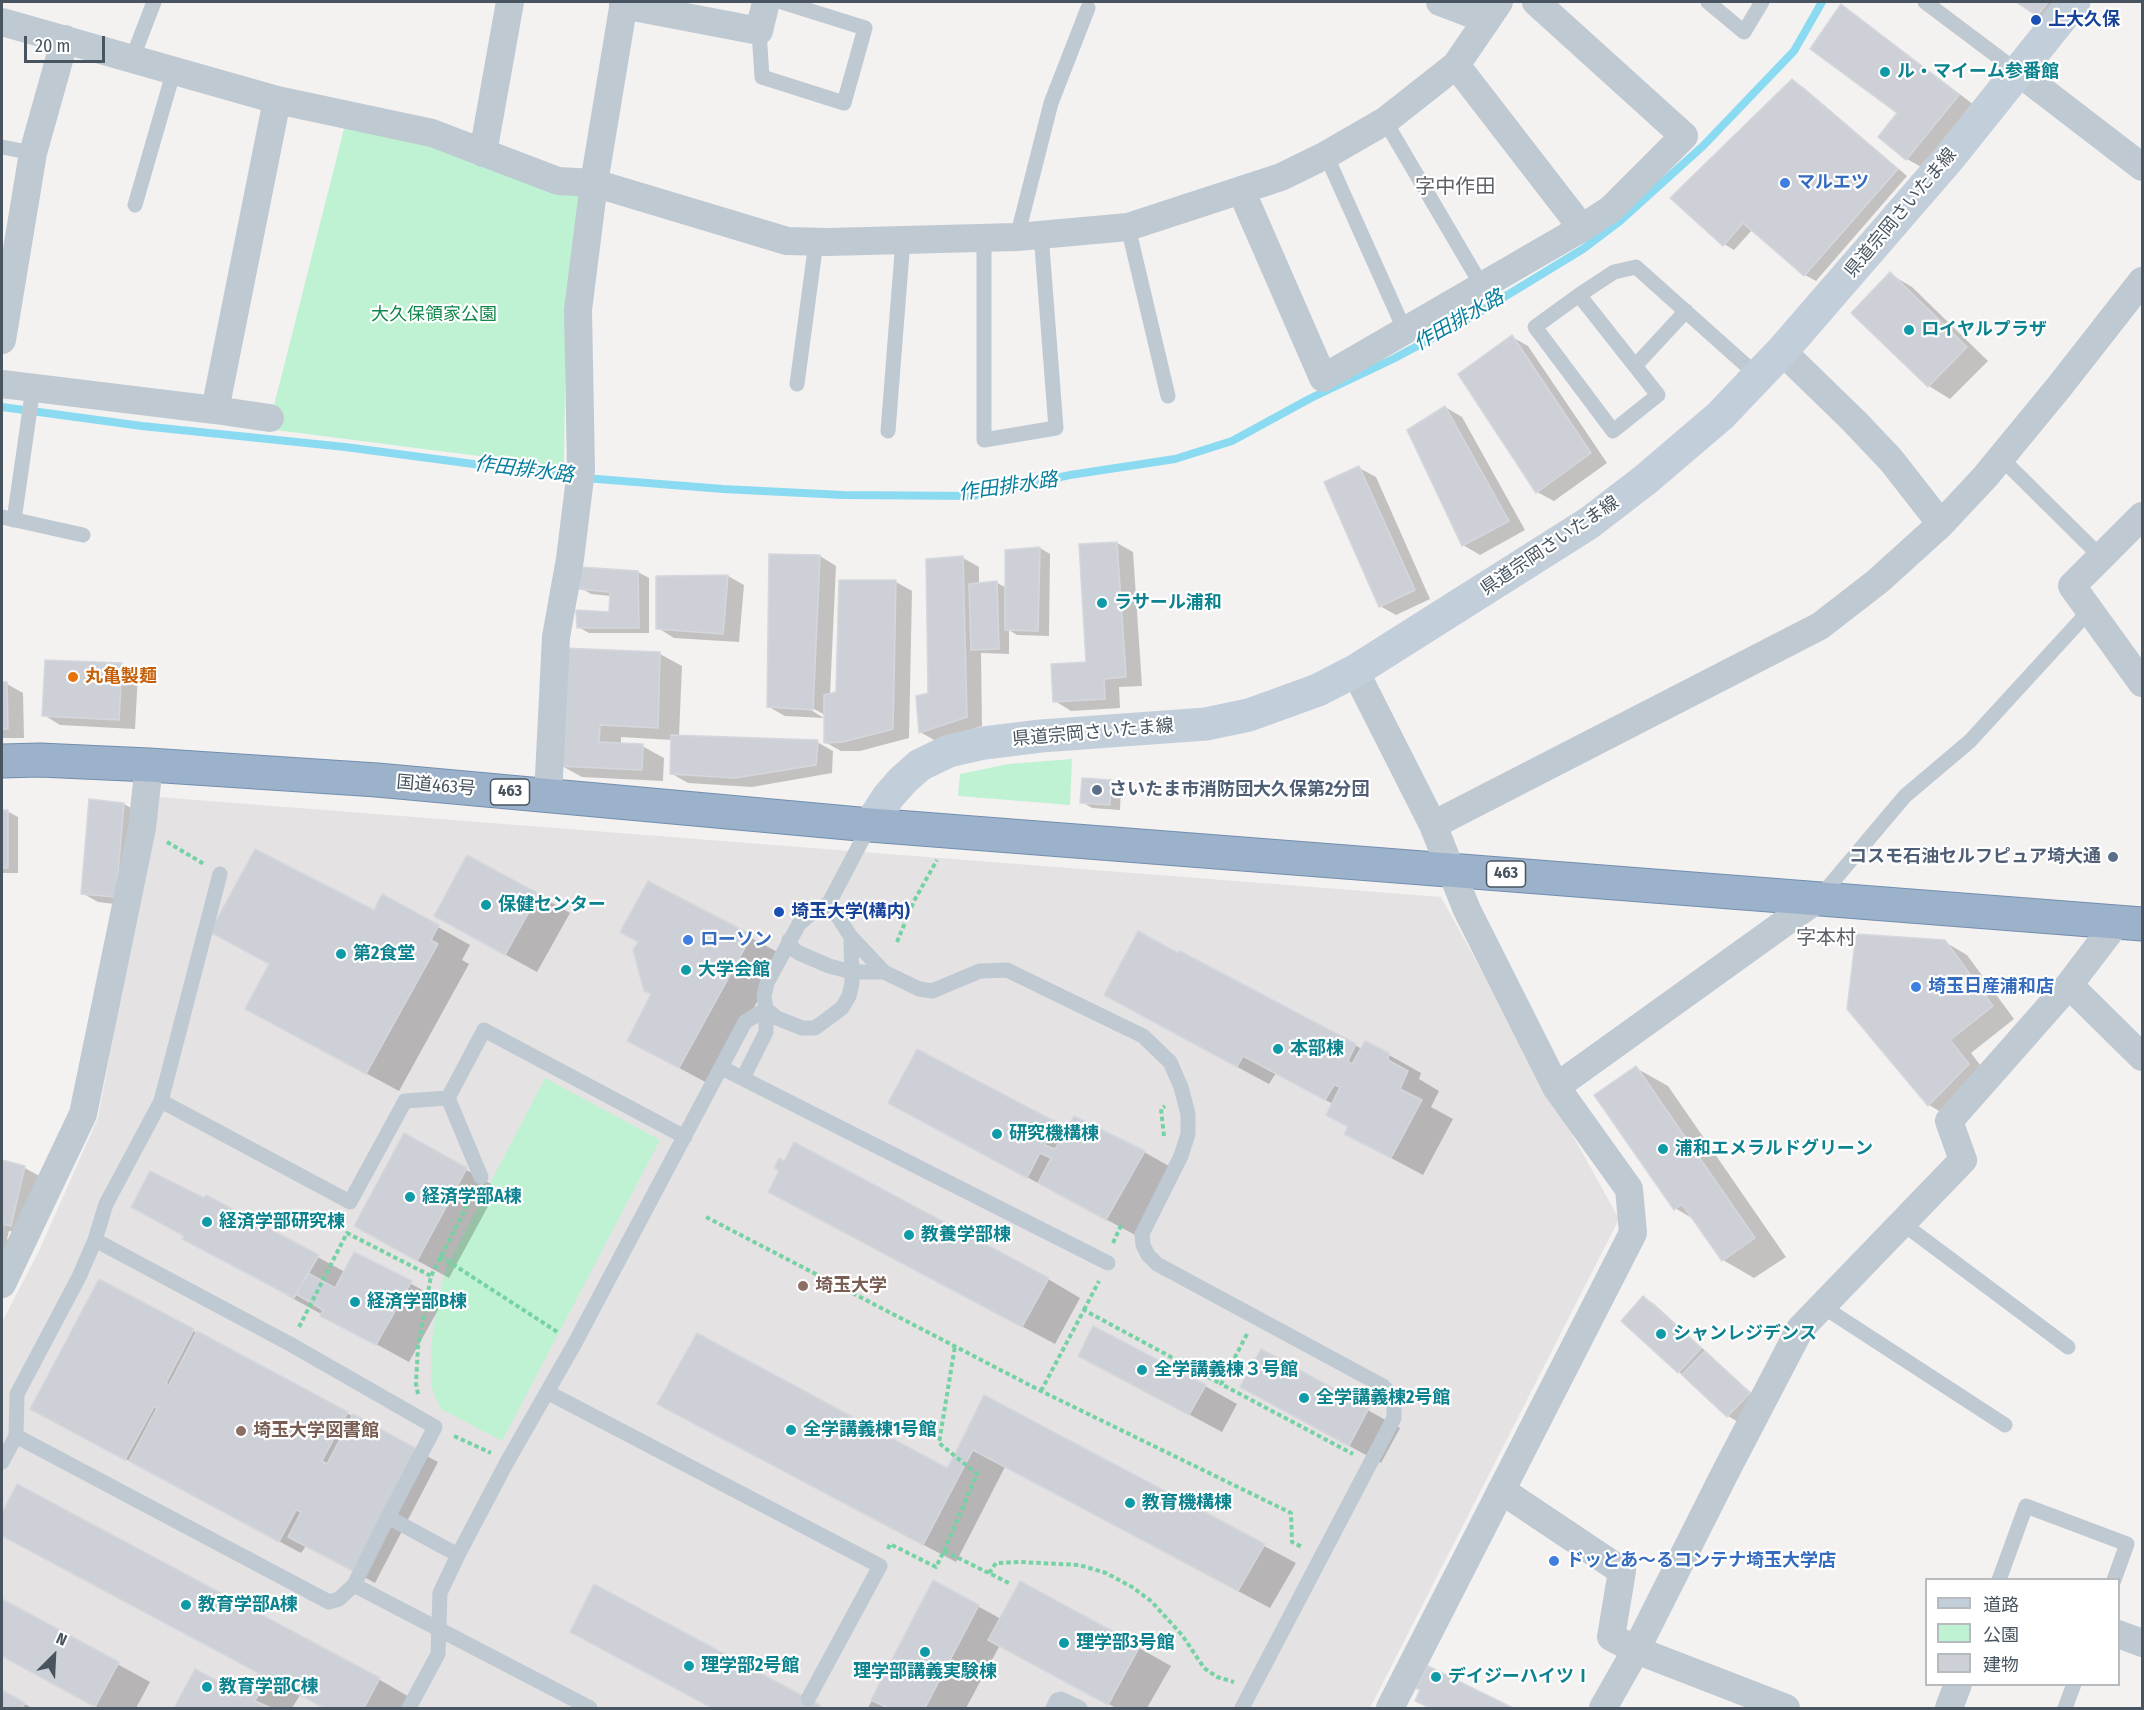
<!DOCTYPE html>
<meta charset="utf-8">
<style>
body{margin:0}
#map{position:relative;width:2144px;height:1710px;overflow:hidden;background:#f4f1f1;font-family:"Fira Sans Condensed","Noto Sans JP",sans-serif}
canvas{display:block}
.frame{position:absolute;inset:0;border:3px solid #485560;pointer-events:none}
.legend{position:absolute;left:1925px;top:1578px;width:195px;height:108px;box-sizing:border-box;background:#fff;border:2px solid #b6bbbf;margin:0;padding:8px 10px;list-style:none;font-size:18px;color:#485560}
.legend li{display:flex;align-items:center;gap:12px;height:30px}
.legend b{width:30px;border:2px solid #b6bbbf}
.north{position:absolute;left:24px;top:1626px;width:60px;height:60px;-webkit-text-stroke:4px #fff;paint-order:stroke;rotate:24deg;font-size:16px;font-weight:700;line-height:24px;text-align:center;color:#485560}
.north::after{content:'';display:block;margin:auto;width:21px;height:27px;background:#485560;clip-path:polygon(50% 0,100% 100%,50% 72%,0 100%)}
.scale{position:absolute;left:24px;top:36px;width:81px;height:27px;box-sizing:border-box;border:3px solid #485560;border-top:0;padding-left:8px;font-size:18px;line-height:21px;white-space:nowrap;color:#485560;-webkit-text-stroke:4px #fff;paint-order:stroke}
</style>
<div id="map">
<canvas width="2144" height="1710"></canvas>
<div class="frame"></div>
<ul class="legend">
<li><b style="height:8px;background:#c3cedb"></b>道路</li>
<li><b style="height:16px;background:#bff2d3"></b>公園</li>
<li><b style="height:16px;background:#cdd0d6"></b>建物</li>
</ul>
<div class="north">N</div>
<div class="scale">20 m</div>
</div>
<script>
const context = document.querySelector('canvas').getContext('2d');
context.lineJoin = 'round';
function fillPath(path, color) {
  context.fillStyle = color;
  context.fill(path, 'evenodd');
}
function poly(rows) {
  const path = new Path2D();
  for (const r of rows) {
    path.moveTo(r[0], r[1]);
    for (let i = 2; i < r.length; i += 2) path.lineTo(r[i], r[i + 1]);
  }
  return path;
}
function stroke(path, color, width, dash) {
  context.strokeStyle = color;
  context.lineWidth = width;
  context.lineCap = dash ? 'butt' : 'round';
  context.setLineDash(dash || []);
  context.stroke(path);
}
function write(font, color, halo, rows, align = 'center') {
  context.font = font + ' "Fira Sans Condensed","Noto Sans JP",sans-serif';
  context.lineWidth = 4.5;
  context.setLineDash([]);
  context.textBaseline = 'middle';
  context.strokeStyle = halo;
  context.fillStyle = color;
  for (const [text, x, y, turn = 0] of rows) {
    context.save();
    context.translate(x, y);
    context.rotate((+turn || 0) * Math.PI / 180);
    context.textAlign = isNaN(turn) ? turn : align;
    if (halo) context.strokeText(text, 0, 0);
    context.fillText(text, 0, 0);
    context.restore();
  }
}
fillPath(poly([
 [158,797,1441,897,1619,1219,1370,1708,2,1708,2,1322,39,1251,98,1118]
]), '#e5e2e3');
fillPath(poly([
 [345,125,431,144,582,195,566,309,564,467,268,429],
 [1072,759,1070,805,958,796,960,774,1008,764],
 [545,1078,660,1140,502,1441,441,1409,431,1387,431,1346,437,1303,446,1268]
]), '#bff2d3');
fillPath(poly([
 [2019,2,2063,2,2048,21],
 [1841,6,1857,16,1974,105,1923,168,1907,159,1880,137,1899,113],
 [1792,81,1803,87,1907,176,1816,281,1805,275,1753,229,1734,250,1724,244],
 [1890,274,1912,287,1988,361,1950,399,1929,386,1853,313],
 [1512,337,1528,346,1607,463,1554,501,1537,492],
 [1445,407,1462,417,1525,530,1480,555,1463,545],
 [1359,468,1376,477,1430,599,1396,615,1380,606],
 [1117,543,1133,552,1142,686,1119,687,1120,708,1071,711,1055,701,1087,663],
 [1040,548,1050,554,1049,636,1017,635,1009,630,1009,654,981,653,982,726,936,741,920,732,963,558,979,567,979,584,997,583,1007,588],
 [820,556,836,566,830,695,838,694,896,582,912,591,909,738,860,751,841,751,825,742,825,715,807,705,806,707,824,718,785,716,769,707],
 [638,572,649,578,649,633,589,633,578,627,610,613,611,596,591,594,581,588],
 [728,576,744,585,739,642,674,638,658,628,658,577],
 [565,649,660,654,682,666,679,736,817,742,833,751,832,773,752,787,688,783,672,774,672,740,621,737,621,744,642,746,664,758,663,781,582,777,560,765],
 [121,665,138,674,135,729,60,725,44,715],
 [2,684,7,684,23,693,24,738,2,738],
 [1111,781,1121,787,1120,810,1092,808,1082,802],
 [124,804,140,813,131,906,98,902,82,893],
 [2,811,7,811,18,817,18,873,2,873],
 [649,883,783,955,711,1085,629,1041,653,994,640,941],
 [538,895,570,913,537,972,468,934],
 [374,912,438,927,470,945,462,960,469,964,399,1091,278,1026],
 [1945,942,1967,955,2014,1019,1971,1053,1989,1077,1951,1118,1929,1105,1849,1008],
 [1180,953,1362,1049,1389,1055,1421,1073,1419,1079,1439,1091,1431,1107,1453,1119,1423,1175,1378,1151,1349,1127,1333,1104,1276,1073,1269,1084,1137,1013],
 [917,1051,1067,1131,1144,1152,1176,1170,1139,1237,922,1121],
 [1636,1068,1668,1086,1786,1257,1754,1278,1723,1260,1695,1220,1675,1208],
 [405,1135,498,1188,449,1278,387,1244],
 [2,1161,25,1168,41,1177,27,1234,9,1231,7,1239,19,1246,2,1269],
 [207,1197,345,1272,355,1254,443,1301,409,1362,184,1239],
 [802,1209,1048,1279,1080,1298,1055,1344],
 [100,1281,438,1462,375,1583,306,1546,301,1553,53,1420],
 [1644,1297,1654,1304,1759,1400,1738,1422,1728,1416,1679,1372],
 [1261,1351,1400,1428,1381,1463,1273,1405],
 [1112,1373,1205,1386,1237,1404,1222,1432],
 [985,1397,1296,1563,1270,1608,1005,1467,956,1562,690,1422,948,1470],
 [17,1486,380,1680,411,1698,406,1708,325,1708,300,1695,292,1708,175,1708,195,1671,246,1698,259,1673,2,1535,2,1516],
 [934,1582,1001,1619,1139,1648,1171,1666,1147,1708,1116,1708,1000,1645,966,1708,868,1708],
 [595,1586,822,1708,713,1708,603,1650],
 [2,1601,150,1682,136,1708,99,1708,2,1656],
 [1428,1668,1510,1708,1431,1708,1417,1700],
 [2,1691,32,1708,2,1708]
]), '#0003');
stroke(poly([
 [2,407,142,426,345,447,572,477,723,489,843,495,972,496,1070,475,1175,459,1232,441,1311,398,1393,359,1468,319,1583,249,1620,221,1703,146,1794,51,1822,2]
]), '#8adbf1', 8);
const building = poly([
 [2016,2,2048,2,2037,16,2016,2],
 [1841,4,1959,95,1906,160,1878,137,1897,113,1810,49,1841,4],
 [1792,79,1898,169,1804,276,1743,223,1723,246,1670,198,1792,79],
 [1890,272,1967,347,1928,387,1851,313,1890,272],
 [1512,335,1591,453,1536,493,1458,374,1512,335],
 [1445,406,1509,521,1462,546,1407,430,1445,406],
 [1359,466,1415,590,1379,607,1324,482,1359,466],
 [1117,542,1126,677,1104,679,1105,699,1053,702,1051,664,1086,662,1079,544,1117,542],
 [1040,547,1038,631,1005,630,1005,550,1040,547],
 [769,554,820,555,813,710,767,707,769,554],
 [963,556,967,717,919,733,916,696,928,693,926,559,963,556],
 [580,567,638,571,639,628,577,628,576,610,609,612,610,592,579,589,580,567],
 [728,575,723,634,656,629,656,576,728,575],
 [839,580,896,580,893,729,843,742,824,743,824,695,836,692,839,580],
 [997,581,999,649,971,650,969,584,997,581],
 [563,648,660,652,658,728,600,725,599,742,643,744,642,770,558,766,563,648],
 [45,660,122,663,119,720,42,716,45,660],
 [2,682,7,682,8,729,2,729,2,682],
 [671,735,818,740,816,765,735,778,670,774,671,735],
 [1082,778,1111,780,1110,805,1080,803,1082,778],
 [89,799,124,803,116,897,81,894,89,799],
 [2,810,8,810,8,868,2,868,2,810],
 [255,849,374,910,382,894,439,925,431,940,438,944,366,1074,245,1009,269,964,210,932,255,849],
 [467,855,539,894,505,955,434,916,467,855],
 [648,881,752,935,679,1068,627,1041,651,994,644,991,633,950,638,942,620,932,648,881],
 [1138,931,1178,953,1180,951,1356,1044,1348,1061,1352,1064,1365,1041,1389,1053,1388,1060,1408,1071,1400,1089,1422,1100,1391,1158,1344,1134,1348,1127,1326,1115,1340,1087,1334,1085,1325,1100,1243,1056,1237,1067,1104,995,1138,931],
 [1856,934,1945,940,1993,1006,1950,1040,1969,1064,1928,1106,1847,1009,1856,934],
 [917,1049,1056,1122,1045,1145,1055,1149,1074,1116,1145,1151,1106,1220,1038,1183,1051,1158,1040,1153,1027,1178,888,1103,917,1049],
 [1636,1066,1755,1238,1722,1261,1682,1204,1674,1210,1594,1095,1636,1066],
 [404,1133,467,1168,417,1261,354,1226,404,1133],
 [794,1142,1049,1278,1022,1327,768,1192,779,1171,774,1168,779,1158,784,1161,794,1142],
 [2,1160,25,1166,11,1226,2,1224,2,1160],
 [150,1171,204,1198,206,1195,319,1255,294,1298,182,1239,184,1236,131,1207,150,1171],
 [354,1252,412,1281,376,1345,320,1316,323,1310,296,1294,308,1273,335,1288,354,1252],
 [99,1279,194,1329,166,1383,169,1385,197,1331,348,1412,322,1461,327,1464,353,1414,417,1449,353,1571,288,1537,301,1512,296,1510,279,1542,129,1461,157,1408,154,1407,125,1460,30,1409,99,1279],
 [1643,1296,1701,1348,1678,1373,1621,1321,1643,1296],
 [1093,1326,1206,1385,1189,1415,1078,1356,1093,1326],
 [697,1333,947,1468,954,1456,966,1463,923,1545,657,1404,697,1333],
 [1261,1349,1369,1408,1349,1446,1240,1387,1261,1349],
 [1705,1351,1750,1393,1727,1417,1682,1375,1705,1351],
 [984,1395,1265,1544,1238,1591,973,1450,966,1463,954,1456,984,1395],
 [17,1484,380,1678,364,1708,324,1708,2,1536,2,1513,17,1484],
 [933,1580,979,1605,925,1708,888,1708,871,1700,933,1580],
 [1020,1581,1140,1646,1108,1705,988,1640,1020,1581],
 [594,1584,820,1705,818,1708,712,1708,570,1632,594,1584],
 [2,1599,119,1662,95,1707,2,1656,2,1599],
 [1428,1666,1513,1708,1430,1708,1415,1701,1420,1690,1416,1688,1428,1666],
 [195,1669,245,1696,258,1673,267,1678,255,1701,271,1708,174,1708,195,1669],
 [2,1690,25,1703,22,1708,2,1708,2,1690]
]);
fillPath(building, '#cdd0d6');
stroke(building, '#d5d7dd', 1.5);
const trunk = poly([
 [2,761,40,760,149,765,377,780,870,825,2142,924]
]);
stroke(trunk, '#728eae', 35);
stroke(poly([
 [167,842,204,864],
 [897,942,914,901,937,860],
 [1164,1136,1161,1109,1165,1106],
 [706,1217,1041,1391,1291,1513,1292,1542,1302,1547],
 [1113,1243,1122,1223],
 [440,1256,559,1333],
 [1084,1310,1099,1281],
 [299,1327,347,1233,431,1276],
 [1247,1334,1221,1384,1353,1454],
 [1041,1391,1084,1310,1221,1384],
 [418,1394,416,1384,418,1347,431,1276,473,1194],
 [454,1436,491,1453],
 [888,1549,890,1544,936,1567,944,1551,1009,1583],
 [944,1551,977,1474,939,1443,955,1346],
 [989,1573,996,1563,1020,1562,1079,1565,1106,1573,1132,1587,1151,1601,1182,1635,1204,1668,1217,1677,1234,1682]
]), '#75d2a4', 4, [4.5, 3]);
stroke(poly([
 [1708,2,1744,32,1762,2],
 [1925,2,2017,71],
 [759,31,762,77,844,103,865,28,782,2],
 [132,59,154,2],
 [1385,121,1482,286],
 [2,147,33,153],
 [1326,155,1405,331],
 [135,205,174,70],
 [1128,227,1168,396],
 [984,237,984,440,1056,428,1041,234],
 [1017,237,1051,103,1088,8],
 [1579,295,1658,395,1613,431,1535,327,1579,295,1614,272,1636,267,1758,376],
 [1635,366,1686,311],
 [797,384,816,242],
 [888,431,903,240],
 [2000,457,2101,557],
 [2,517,83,535],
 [14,520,33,388],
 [220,874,161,1101,350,1202,405,1101,448,1098,481,1177],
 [1819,898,1905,796,1970,741,2090,610],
 [829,903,851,937,852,983,849,996,842,1008,815,1028,802,1028,777,1018,766,1009,764,996,767,983,799,924,812,913,829,903,870,825],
 [851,937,884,972,919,989,932,991,980,971,1007,970,1143,1036,1170,1062,1181,1087,1188,1114,1188,1134,1181,1156,1142,1234,1143,1245,1148,1255,1157,1264,1383,1386,1390,1393,1394,1402,1394,1418,1242,1708],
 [789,940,793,949,799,953,829,966,852,972,884,972],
 [722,1068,1108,1263],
 [743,1078,766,1032,766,1009],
 [448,1098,484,1030,685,1137],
 [1902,1223,2068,1347],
 [95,1240,290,1344,435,1427,388,1517],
 [1822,1306,2005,1425],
 [547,1392,880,1566,808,1699],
 [16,1436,329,1602,339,1599,354,1585,590,1708],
 [2,1462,16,1436,17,1394,79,1277,95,1240,106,1204,161,1101],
 [1999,1580,2026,1506,2127,1544,2114,1580],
 [354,1585,388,1517,458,1555],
 [409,1708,438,1654,440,1593,458,1555,507,1462,575,1343,745,1022,766,1009],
 [1053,1708,1057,1700,1061,1699,1080,1708],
 [2065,1708,2074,1684]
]), '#bfc9d1', 15);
stroke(poly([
 [1440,2,1487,20],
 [623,5,759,31,766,2],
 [2,22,277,100,432,133,558,181,594,183,624,2],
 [1456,65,1582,228],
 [2017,71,2142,167],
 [483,153,510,2],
 [1241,190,1323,378,1582,228,1611,209,1684,136,1536,2],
 [2,340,33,153,65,39],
 [1782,351,1854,421,1891,460,1941,524],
 [2,384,215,410,277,100],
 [215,410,270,418],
 [2142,516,2072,586,2142,683],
 [1355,671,1433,825,1467,910,1556,1087,1629,1189,1633,1233,1390,1708],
 [548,796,556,637,570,559,581,470,578,310,594,183,787,241,828,242,1017,237,1128,227,1281,177,1326,155,1385,121,1456,65,1499,2],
 [1433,825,1820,626,1878,581,1941,524,1985,477,2059,387,2142,281],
 [2069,985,2142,1057],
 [1556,1087,1819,898],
 [2,1284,83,1114,142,828,149,765],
 [1501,1490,1622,1571,1611,1637,1636,1650,1603,1708],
 [2118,1634,2142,1643],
 [1786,1708,1636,1650,1724,1475,1800,1329,1963,1160,1949,1121,2069,985,2117,922],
 [1949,1708,1958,1684]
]), '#bfc9d1', 28);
stroke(poly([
 [870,825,888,797,903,780,920,765,949,751,984,743,1041,736,1206,724,1249,715,1318,690,1355,671,1589,523,1645,480,1720,416,1782,351,1949,158,2074,2]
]), '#c3cedb', 33);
stroke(trunk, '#9cb2ca', 33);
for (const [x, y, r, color] of [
 [2036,20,6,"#1a4fb4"],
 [1885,72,6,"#0f9aa8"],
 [1785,183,6,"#3f7fe0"],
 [1909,330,6,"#0f9aa8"],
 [1102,603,6,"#0f9aa8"],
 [73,677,6,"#e8710a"],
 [1097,790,6,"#5c6f8a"],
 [2113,857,6,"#5c6f8a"],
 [486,905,6,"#0f9aa8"],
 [779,912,6,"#1a4fb4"],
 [688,940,6,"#3f7fe0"],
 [341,954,6,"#0f9aa8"],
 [686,970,6,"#0f9aa8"],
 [1916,987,6,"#3f7fe0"],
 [1278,1049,6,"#0f9aa8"],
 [997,1134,6,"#0f9aa8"],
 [1663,1149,6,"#0f9aa8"],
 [410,1197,6,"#0f9aa8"],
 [207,1222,6,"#0f9aa8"],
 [909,1235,6,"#0f9aa8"],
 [803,1286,6,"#8d6e63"],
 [355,1302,6,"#0f9aa8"],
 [1661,1334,6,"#0f9aa8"],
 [1142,1370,6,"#0f9aa8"],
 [1304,1398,6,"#0f9aa8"],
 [791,1430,6,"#0f9aa8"],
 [241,1431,6,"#8d6e63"],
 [1130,1503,6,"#0f9aa8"],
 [1554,1561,6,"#3f7fe0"],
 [186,1605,6,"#0f9aa8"],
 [1064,1643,6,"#0f9aa8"],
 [925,1652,6,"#0f9aa8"],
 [689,1666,6,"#0f9aa8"],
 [1436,1677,6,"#0f9aa8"],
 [207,1687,6,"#0f9aa8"]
]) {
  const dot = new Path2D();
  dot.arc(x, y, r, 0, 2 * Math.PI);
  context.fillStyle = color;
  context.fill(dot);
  stroke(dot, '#fff', 2);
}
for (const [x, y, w] of [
 [510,792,39],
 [1506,874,39]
]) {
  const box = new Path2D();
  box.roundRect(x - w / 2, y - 13, w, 26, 4.5);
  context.fillStyle = '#fff';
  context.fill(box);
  stroke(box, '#485560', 1.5);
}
write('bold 16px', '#485560', null, [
 ["463",510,792],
 ["463",1506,874]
]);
write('bold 18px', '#164399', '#fff', [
 ["上大久保",2048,20],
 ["埼玉大学(構内)",791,912]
], 'left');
write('bold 18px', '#0d838f', '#fff', [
 ["ル・マイーム参番館",1897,72],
 ["ロイヤルプラザ",1921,330],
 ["ラサール浦和",1114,603],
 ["保健センター",498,905],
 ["第2食堂",353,954],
 ["大学会館",698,970],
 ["本部棟",1290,1049],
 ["研究機構棟",1009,1134],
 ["浦和エメラルドグリーン",1675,1149],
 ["経済学部A棟",422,1197],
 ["経済学部研究棟",219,1222],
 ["教養学部棟",921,1235],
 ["経済学部B棟",367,1302],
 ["シャンレジデンス",1673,1334],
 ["全学講義棟３号館",1154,1370],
 ["全学講義棟2号館",1316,1398],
 ["全学講義棟1号館",803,1430],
 ["教育機構棟",1142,1503],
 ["教育学部A棟",198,1605],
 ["理学部3号館",1076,1643],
 ["理学部2号館",701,1666],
 ["理学部講義実験棟",925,1672,"center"],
 ["デイジーハイツⅠ",1448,1677],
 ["教育学部C棟",219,1687]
], 'left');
write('bold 18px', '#366cbe', '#fff', [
 ["マルエツ",1797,183],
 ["ローソン",700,940],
 ["埼玉日産浦和店",1928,987],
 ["ドッとあ～るコンテナ埼玉大学店",1566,1561]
], 'left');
write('18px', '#485560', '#fff', [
 ["県道宗岡さいたま線",1901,213,-50],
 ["県道宗岡さいたま線",1550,546,-34],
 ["県道宗岡さいたま線",1093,733,-5],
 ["国道463号",436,786,5]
]);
write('18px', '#13874d', '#fff', [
 ["大久保領家公園",434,315]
]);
write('bold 18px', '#c56008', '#fff', [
 ["丸亀製麺",85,677]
], 'left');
write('bold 18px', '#4e5e75', '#fff', [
 ["さいたま市消防団大久保第2分団",1109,790],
 ["コスモ石油セルフピュア埼大通",2101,857,"right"]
], 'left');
write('bold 18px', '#785e54', '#fff', [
 ["埼玉大学",815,1286],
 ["埼玉大学図書館",253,1431]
], 'left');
write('20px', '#5d6167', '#fff', [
 ["字中作田",1455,187],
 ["字本村",1826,938]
]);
write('italic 20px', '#077e9d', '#fff', [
 ["作田排水路",1459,321,-30],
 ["作田排水路",524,470,7],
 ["作田排水路",1008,487,-8]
]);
</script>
